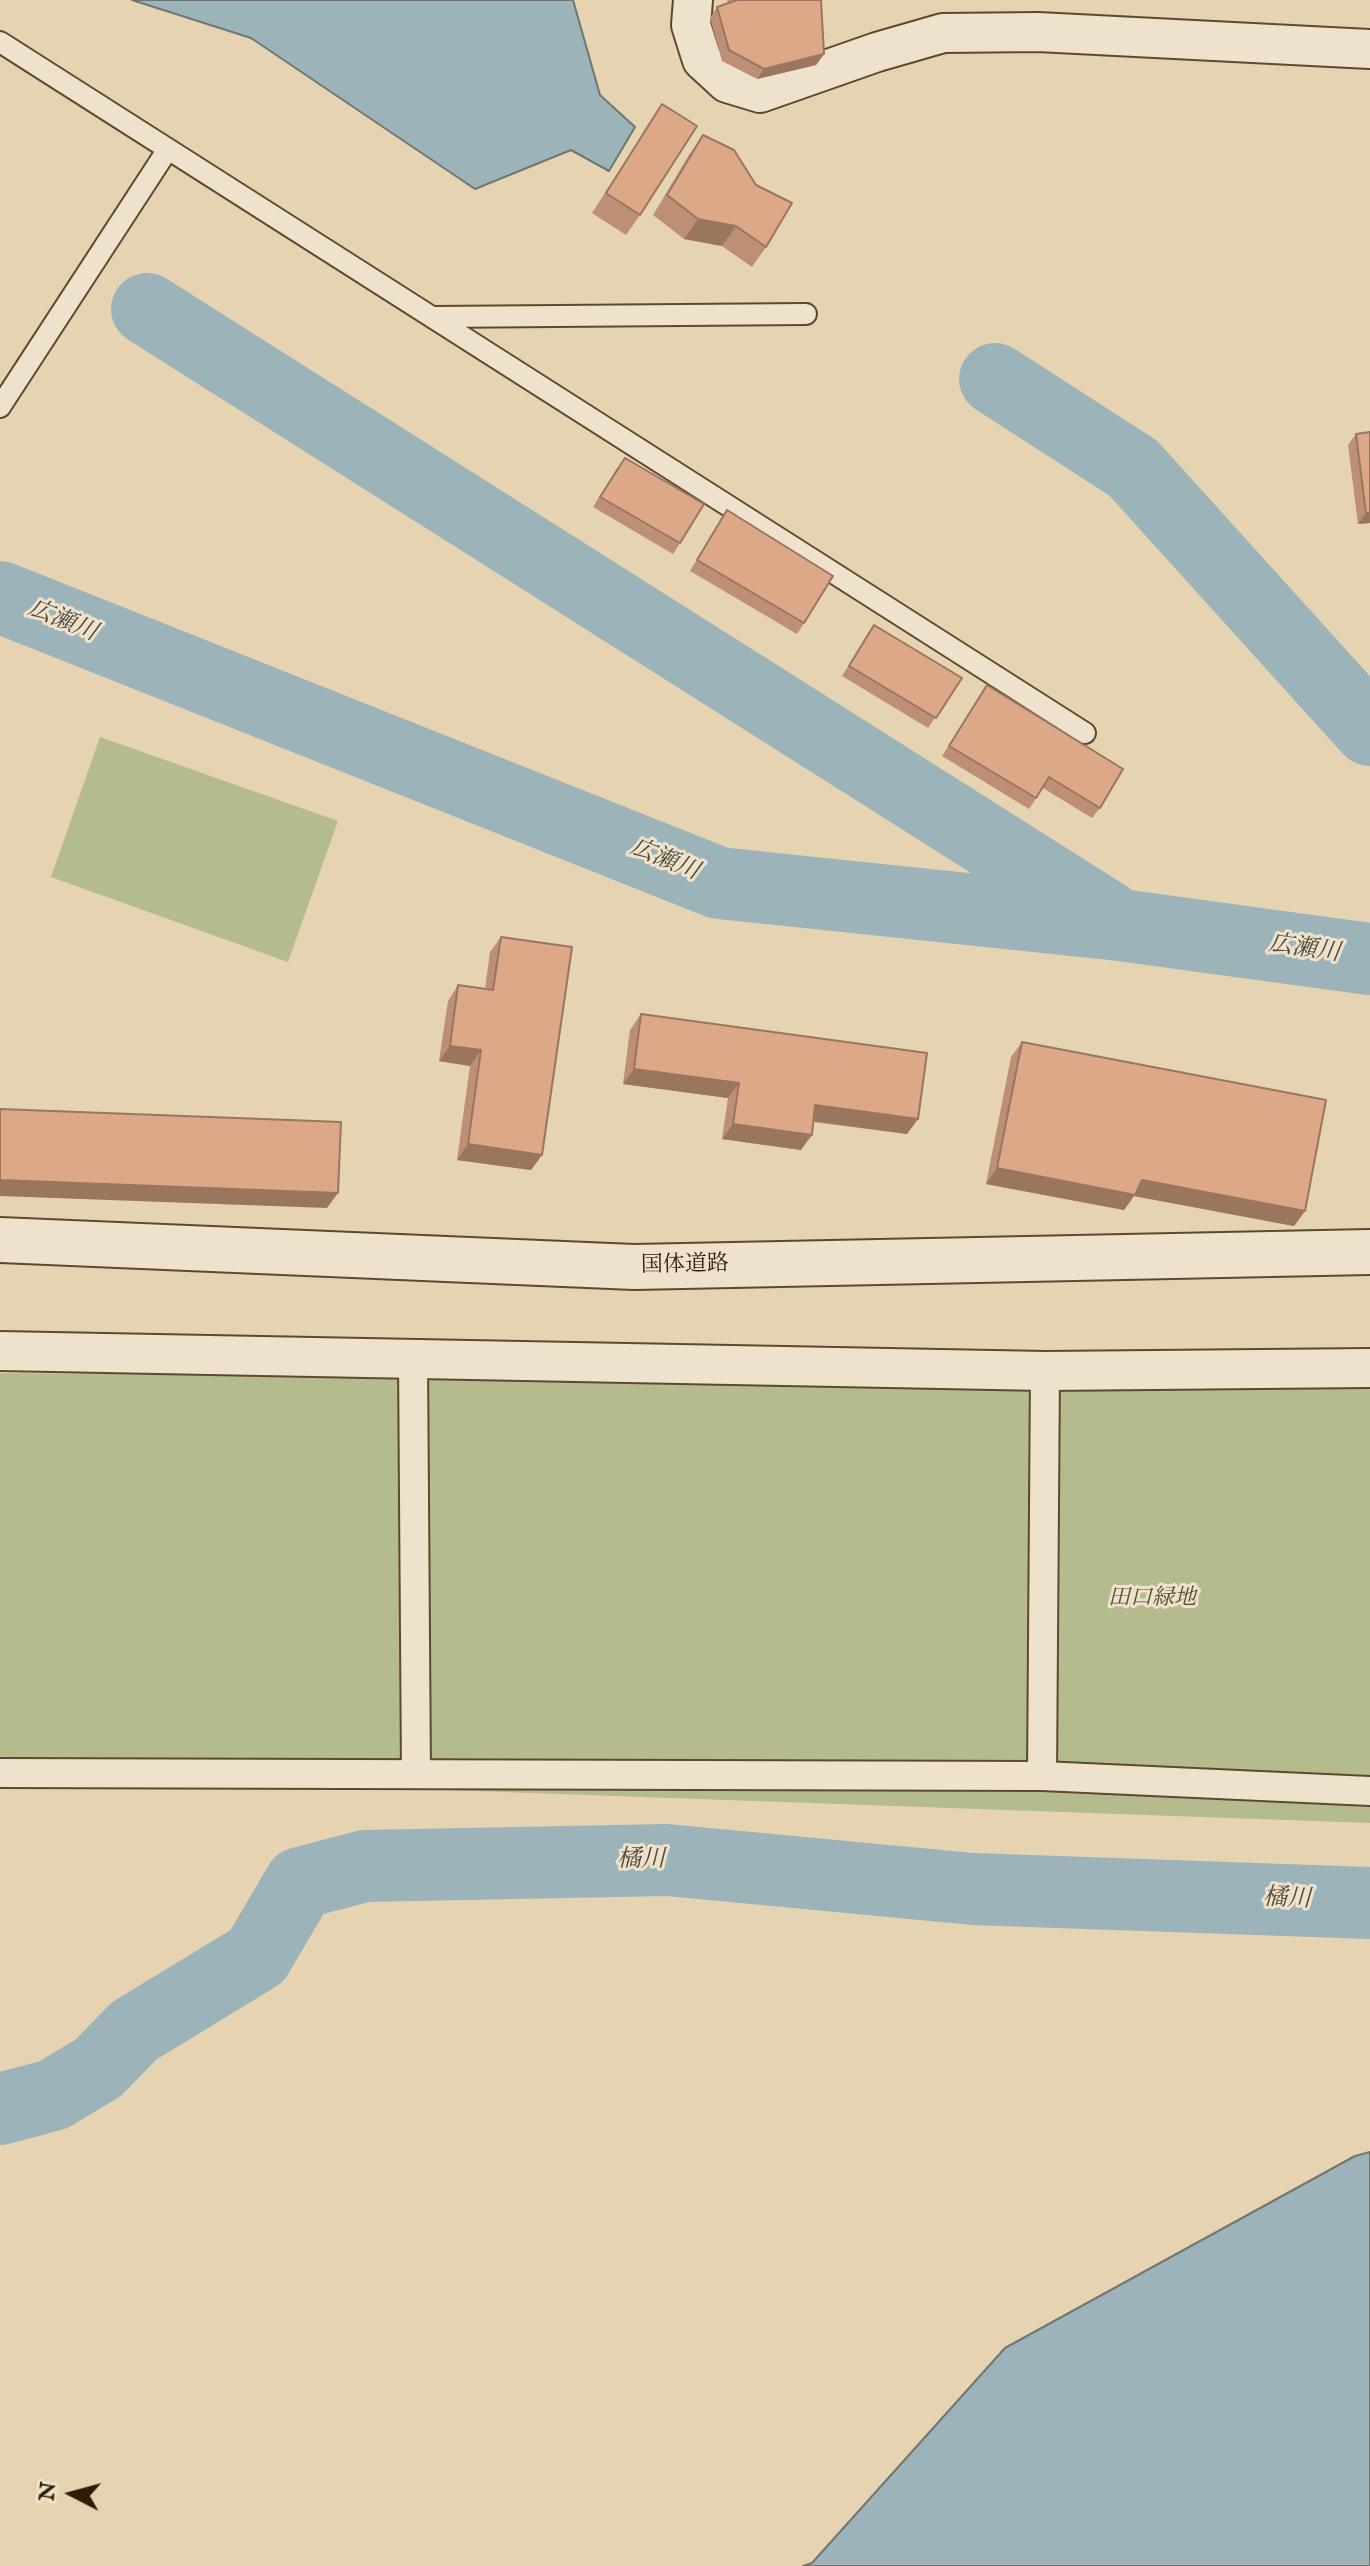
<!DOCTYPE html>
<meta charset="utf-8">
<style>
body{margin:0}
#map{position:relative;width:1370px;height:2566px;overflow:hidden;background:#e5d3b2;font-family:"IM FELL English",serif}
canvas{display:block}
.north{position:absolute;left:32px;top:2454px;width:80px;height:80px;-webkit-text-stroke:6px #eee2cd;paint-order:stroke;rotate:276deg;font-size:22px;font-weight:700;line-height:32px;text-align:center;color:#301b03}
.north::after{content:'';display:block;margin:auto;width:28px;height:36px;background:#301b03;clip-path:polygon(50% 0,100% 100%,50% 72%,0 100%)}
</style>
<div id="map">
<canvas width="1370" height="2566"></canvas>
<div class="north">N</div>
</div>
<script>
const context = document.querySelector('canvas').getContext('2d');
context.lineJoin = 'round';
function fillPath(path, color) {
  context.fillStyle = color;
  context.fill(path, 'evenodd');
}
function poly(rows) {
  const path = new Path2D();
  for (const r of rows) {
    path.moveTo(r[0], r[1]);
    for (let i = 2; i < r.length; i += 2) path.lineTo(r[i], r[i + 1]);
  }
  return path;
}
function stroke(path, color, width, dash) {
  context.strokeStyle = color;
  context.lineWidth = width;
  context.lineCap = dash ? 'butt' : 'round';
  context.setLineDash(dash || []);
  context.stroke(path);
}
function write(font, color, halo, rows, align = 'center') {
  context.font = font + ' "IM FELL English","Noto Serif JP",serif';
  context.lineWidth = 6;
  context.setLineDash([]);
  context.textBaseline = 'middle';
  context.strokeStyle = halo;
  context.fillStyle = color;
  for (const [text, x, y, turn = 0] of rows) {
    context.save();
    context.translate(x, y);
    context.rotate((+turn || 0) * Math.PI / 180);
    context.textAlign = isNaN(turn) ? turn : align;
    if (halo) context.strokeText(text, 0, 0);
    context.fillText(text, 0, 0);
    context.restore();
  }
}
fillPath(poly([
 [100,737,338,821,288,962,51,877],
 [0,1373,1370,1384,1370,1823,0,1774]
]), '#b4bc8d');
const water = poly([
 [132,0,573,0,600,95,635,127,609,171,571,150,475,189,251,38,132,0],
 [1370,2152,1370,2566,803,2566,812,2563,1005,2348,1355,2156,1370,2152]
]);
fillPath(water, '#9cb4b9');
stroke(water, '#717770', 2);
stroke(poly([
 [147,309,1108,917],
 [995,379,1133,468,1370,730],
 [0,597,719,883,1120,925,1370,959],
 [0,2109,53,2095,98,2068,134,2031,257,1956,300,1883,365,1866,667,1860,973,1889,1370,1903]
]), '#9cb4b9', 72);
const service = poly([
 [0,42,1085,733],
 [433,317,806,314],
 [0,407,168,149]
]);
const pedestrian = poly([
 [413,1358,416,1774],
 [0,1773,1042,1776,1370,1791],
 [1042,1776,1045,1371]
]);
const minor = poly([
 [693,0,691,25,702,60,727,83,760,93,877,52,943,33,1038,32,1370,49],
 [0,1351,1045,1371,1370,1368]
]);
const tertiary = poly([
 [0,1240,634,1267,1370,1252]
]);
stroke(service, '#5d492f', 24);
stroke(pedestrian, '#5d492f', 32);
stroke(minor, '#5d492f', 42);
stroke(tertiary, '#5d492f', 48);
stroke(service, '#eee2cd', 20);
stroke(pedestrian, '#eee2cd', 28);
stroke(minor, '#eee2cd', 38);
stroke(tertiary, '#eee2cd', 44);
fillPath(poly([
 [727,0,821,0,824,54,816,65,757,79,722,61,710,18,717,7,728,3],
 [662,104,640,215,626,235,592,213],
 [703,135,766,247,752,267,722,246,684,239,653,215,689,155],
 [1356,434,1370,523,1358,524,1348,445],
 [617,468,680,543,673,554,593,507],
 [727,510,804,623,797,634,690,571],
 [874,625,962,678,928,728,842,676],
 [987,685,1100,808,1092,818,1043,788,1029,809,942,756],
 [501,937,542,1155,531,1170,457,1160,470,1066,439,1061,448,1001,458,985,485,989,490,952],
 [641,1014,918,1119,907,1134,813,1122,801,1150,722,1139,728,1098,623,1084,630,1030],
 [1022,1042,1305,1211,1294,1226,1134,1196,1124,1210,986,1184,1011,1057]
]), '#bd9075');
fillPath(poly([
 [824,54,816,65,757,79,764,69],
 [698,219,736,226,722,246,684,239],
 [1366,513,1370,513,1370,523,1358,524],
 [450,1046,481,1050,470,1066,439,1061],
 [634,1069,739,1083,728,1098,623,1084],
 [815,1105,918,1119,907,1134,805,1120],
 [733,1124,812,1135,801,1150,722,1139],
 [468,1144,542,1155,531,1170,457,1160],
 [997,1168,1142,1180,1305,1211,1294,1226,1134,1196,1124,1210,986,1184],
 [0,1180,338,1193,327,1208,0,1196]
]), '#9a765f');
const building = poly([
 [737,0,821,0,824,54,764,69,729,50,717,7,737,0],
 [662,104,697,126,640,215,606,193,662,104],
 [703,135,734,150,756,185,792,203,766,247,736,226,698,219,667,195,703,135],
 [1370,432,1370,513,1366,513,1356,434,1370,432],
 [625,458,704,504,680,543,600,497,625,458],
 [727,510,833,576,804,623,697,560,727,510],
 [874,625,962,678,936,718,849,666,874,625],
 [987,685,1123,769,1100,808,1049,777,1036,798,949,746,987,685],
 [501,937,572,947,542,1155,468,1144,481,1050,450,1046,458,985,493,990,501,937],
 [641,1014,927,1053,918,1119,815,1105,812,1135,733,1124,739,1083,634,1069,641,1014],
 [1022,1042,1326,1100,1305,1211,1142,1180,1135,1195,997,1168,1022,1042],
 [0,1109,341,1122,338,1193,0,1180,0,1109]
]);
fillPath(building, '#dca888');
stroke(building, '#9a765f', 2);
write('22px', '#301b03', '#eee2cd', [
 ["国体道路",685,1266,-1]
]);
write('italic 22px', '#584b2c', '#eee2cd', [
 ["田口緑地",1152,1599]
]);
write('italic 24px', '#50493a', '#eee2cd', [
 ["広瀬川",62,622,22],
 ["広瀬川",664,861,22],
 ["広瀬川",1304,950,8],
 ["橘川",641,1861],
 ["橘川",1287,1900,2]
]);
</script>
